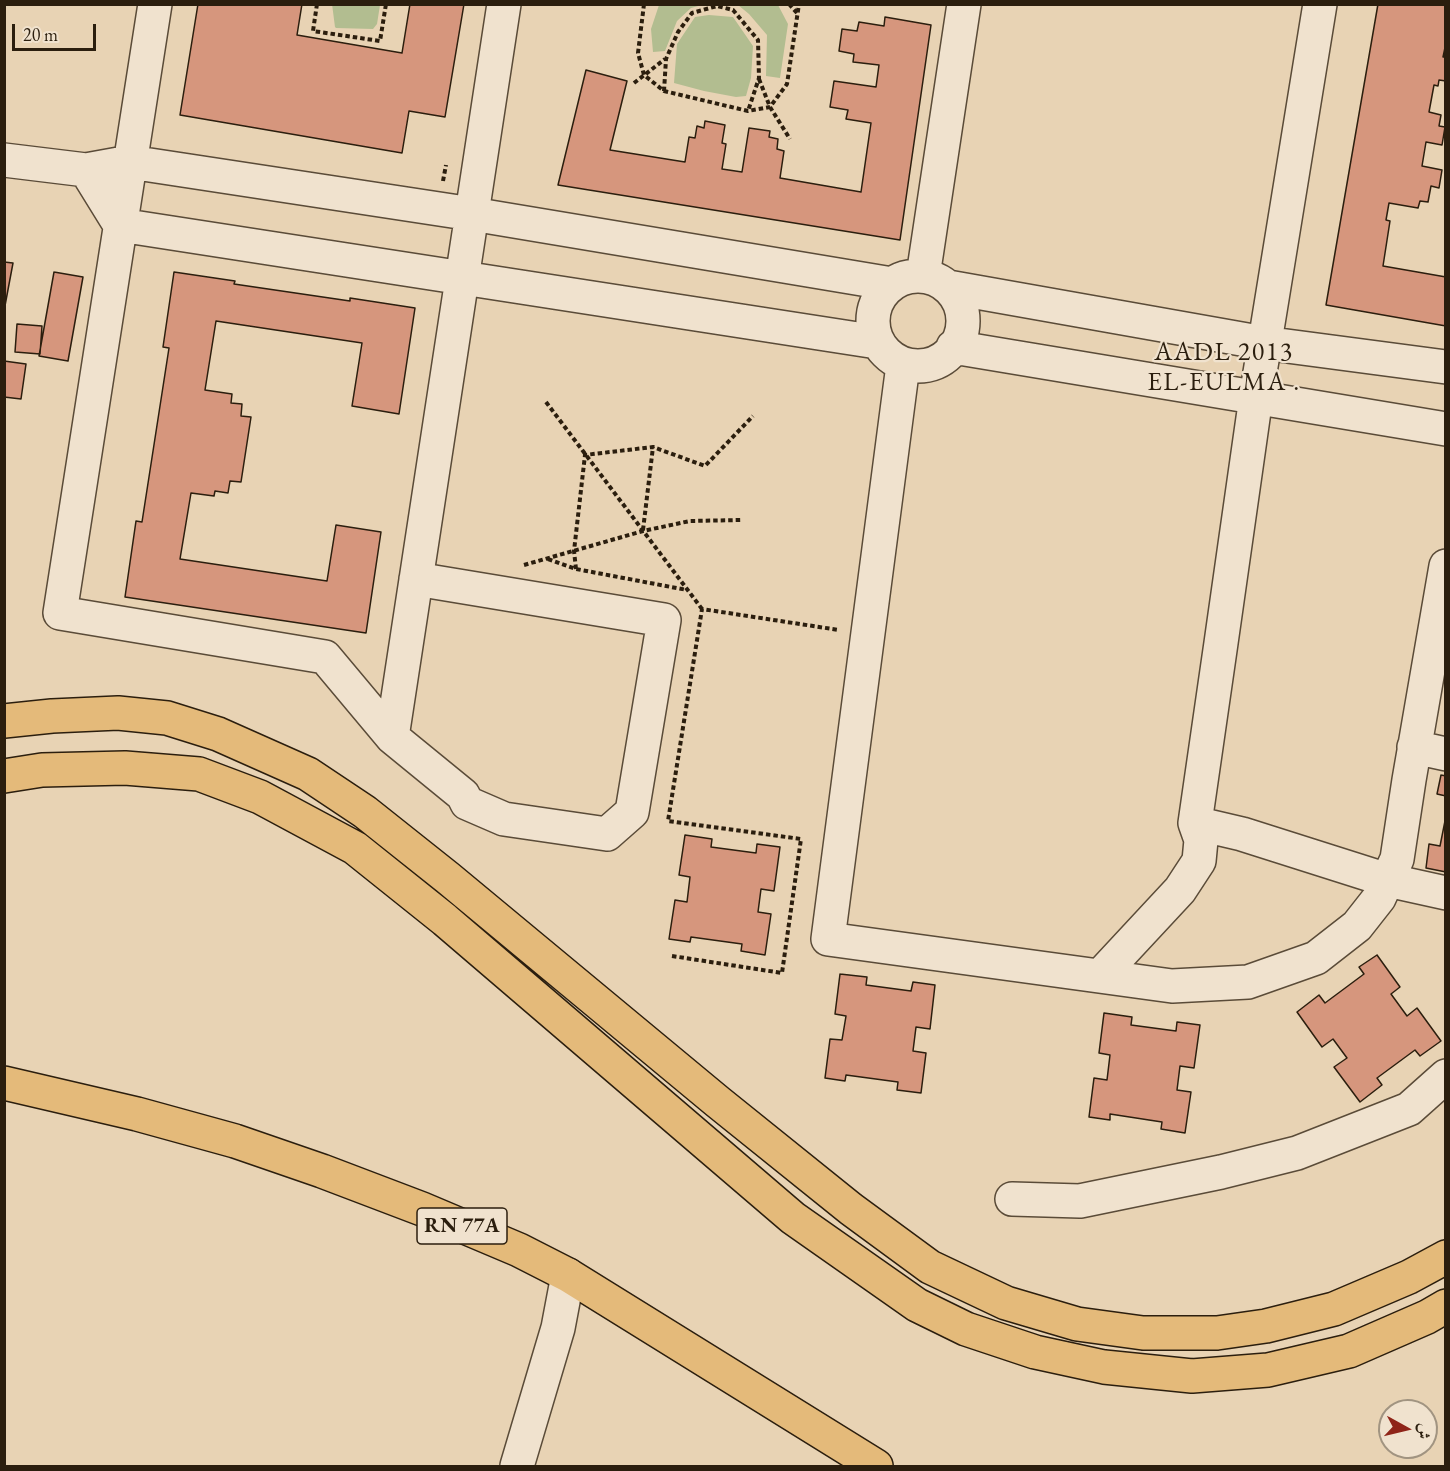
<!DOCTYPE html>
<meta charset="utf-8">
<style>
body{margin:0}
#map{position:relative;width:1450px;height:1471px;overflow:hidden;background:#e8d3b4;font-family:"EB Garamond",Amiri,serif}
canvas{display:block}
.frame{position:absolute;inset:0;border:6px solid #2b1e0e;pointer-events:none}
.north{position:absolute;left:1378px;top:1399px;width:60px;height:60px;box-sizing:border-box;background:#f0e2ce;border:2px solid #a19481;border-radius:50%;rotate:98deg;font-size:16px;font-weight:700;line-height:24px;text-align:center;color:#2b1e0e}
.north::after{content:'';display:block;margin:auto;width:21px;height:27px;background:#8f2418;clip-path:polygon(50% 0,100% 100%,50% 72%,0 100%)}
.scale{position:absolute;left:12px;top:24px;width:84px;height:27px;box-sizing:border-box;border:3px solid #2b1e0e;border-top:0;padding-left:8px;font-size:18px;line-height:21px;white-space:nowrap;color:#2b1e0e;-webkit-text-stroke:4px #f0e2ce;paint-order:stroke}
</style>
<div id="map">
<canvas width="1450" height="1471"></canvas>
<div class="frame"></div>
<div class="north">ش</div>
<div class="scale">20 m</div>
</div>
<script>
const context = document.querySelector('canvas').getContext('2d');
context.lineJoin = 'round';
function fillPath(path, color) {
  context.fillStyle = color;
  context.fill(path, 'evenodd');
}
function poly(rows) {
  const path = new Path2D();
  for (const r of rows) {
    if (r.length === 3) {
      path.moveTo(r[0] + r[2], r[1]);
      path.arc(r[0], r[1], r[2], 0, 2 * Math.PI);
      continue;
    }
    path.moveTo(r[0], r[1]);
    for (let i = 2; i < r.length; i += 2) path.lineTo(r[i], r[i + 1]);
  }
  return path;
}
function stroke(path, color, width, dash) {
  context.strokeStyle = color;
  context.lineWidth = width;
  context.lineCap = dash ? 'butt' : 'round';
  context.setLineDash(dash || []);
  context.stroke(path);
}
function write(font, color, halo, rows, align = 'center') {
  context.font = font + ' "EB Garamond",serif';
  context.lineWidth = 4.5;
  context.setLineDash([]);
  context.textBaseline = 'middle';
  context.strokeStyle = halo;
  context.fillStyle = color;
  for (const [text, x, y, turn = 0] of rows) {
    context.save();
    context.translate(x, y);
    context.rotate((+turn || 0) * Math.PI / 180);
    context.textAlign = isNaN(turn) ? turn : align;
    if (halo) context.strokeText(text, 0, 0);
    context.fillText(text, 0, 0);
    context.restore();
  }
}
fillPath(poly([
 [332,4,380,5,377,24,373,29,336,28,335,27],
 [659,5,702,5,691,8,677,21,665,51,653,52,651,29],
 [738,5,778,5,788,24,780,78,766,76,767,35,749,14],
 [709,15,733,17,753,46,751,78,746,96,736,97,704,91,674,83,677,44,695,17]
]), '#b2bd90');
const building = poly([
 [198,4,302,4,297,35,402,53,410,4,464,4,445,117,409,111,402,153,180,115,198,4],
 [1378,4,1446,4,1446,43,1443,57,1446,57,1446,81,1439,80,1438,86,1434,85,1429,112,1441,115,1439,126,1445,127,1442,145,1426,142,1422,166,1442,170,1439,188,1431,186,1428,202,1420,201,1418,208,1389,203,1386,220,1390,221,1383,266,1446,277,1446,326,1326,305,1378,4],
 [885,17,931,25,900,240,558,185,586,70,627,81,610,150,685,162,689,137,695,138,697,126,704,128,705,121,725,125,722,143,726,144,722,169,742,172,749,128,770,131,769,137,778,139,777,149,784,151,780,178,861,192,871,123,846,119,848,110,830,107,834,81,876,87,879,65,853,62,854,54,839,51,842,29,857,31,859,22,884,26,885,17],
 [4,262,13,263,4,311,4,262],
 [54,272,83,277,68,361,39,356,54,272],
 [174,272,235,281,234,284,350,301,350,298,415,308,399,414,352,406,362,343,216,321,205,390,232,394,231,403,242,404,241,416,251,417,241,482,230,481,228,493,215,491,214,496,191,493,180,559,327,581,336,525,381,532,366,633,125,597,136,521,142,522,169,348,163,347,174,272],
 [17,324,42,326,40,354,15,352,17,324],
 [4,361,26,364,21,399,4,397,4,361],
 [1441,775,1446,776,1446,796,1437,794,1441,775],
 [1446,816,1446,872,1426,868,1429,844,1440,846,1446,816],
 [685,835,712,839,711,847,756,853,757,844,780,847,774,891,761,889,758,912,771,914,765,955,741,951,742,944,691,937,690,942,669,939,675,900,687,902,690,877,679,875,685,835],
 [1377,955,1400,987,1391,994,1407,1016,1417,1008,1441,1041,1420,1056,1415,1050,1377,1078,1382,1085,1360,1102,1334,1067,1347,1058,1333,1039,1322,1047,1297,1012,1319,995,1325,1003,1364,974,1359,967,1377,955],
 [840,974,867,977,866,985,911,991,913,982,935,985,930,1029,916,1027,913,1051,926,1053,921,1093,897,1090,898,1082,846,1075,845,1081,825,1078,830,1039,842,1040,846,1016,835,1014,840,974],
 [1104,1013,1132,1017,1131,1025,1176,1031,1177,1022,1200,1025,1194,1068,1180,1066,1177,1090,1191,1092,1185,1133,1161,1129,1162,1122,1110,1114,1110,1120,1089,1117,1094,1078,1107,1080,1110,1055,1099,1053,1104,1013]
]);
fillPath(building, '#d6967d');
stroke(building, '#2b1e0e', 1.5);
const minor = poly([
 [155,4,60,613,325,657,392,737,463,795,467,803,504,819,607,834,632,812,664,620,416,579],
 [4,160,86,170,130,162,472,214,892,284],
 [86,170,120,225,877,342],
 [923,276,964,4],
 [918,321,45],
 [948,287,1264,343,1446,367],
 [953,347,1446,429],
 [903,365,828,939,1172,986,1248,982,1316,958,1357,926,1379,898,1397,859,1409,780,1446,566],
 [392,737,504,4],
 [1414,747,1446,754],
 [1195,823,1242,834,1387,880,1446,893],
 [1100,976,1180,890,1199,861,1201,840,1195,823,1221,643,1256,397,1320,4],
 [1012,1199,1080,1201,1221,1172,1297,1153,1409,1109,1446,1076],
 [517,1466,558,1328,568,1275]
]);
const major = poly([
 [4,1083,137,1114,235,1141,322,1171,422,1209,519,1250,568,1275,876,1466]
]);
const highway = poly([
 [4,721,52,716,118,713,167,718,218,734,308,774,365,812,448,878,718,1102,851,1209,930,1267,1006,1303,1077,1324,1143,1333,1217,1333,1266,1326,1334,1309,1409,1277,1446,1257],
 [4,776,42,770,125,768,199,774,260,797,355,848,445,920,793,1218,917,1305,966,1329,1035,1352,1104,1367,1192,1376,1268,1370,1349,1351,1427,1317,1446,1306]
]);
stroke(minor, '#5a4b38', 36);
stroke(major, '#2b1e0e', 36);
stroke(highway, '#2b1e0e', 36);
stroke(poly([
 [317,4,313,31,380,41,386,4],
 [644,4,638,53,644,75,664,91,748,111,770,107,787,84,799,4],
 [789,4,797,13],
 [759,79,770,107,790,139],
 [634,83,665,59],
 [664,91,666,59,678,32,692,13,717,6,733,10,758,40,759,78,748,111],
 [443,181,446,165],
 [546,402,702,609],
 [643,530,653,447],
 [548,559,576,569,687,590],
 [524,565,643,531,690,521,741,520],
 [576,569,574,551,585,455,653,447,705,466,753,416],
 [672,956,782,973,801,839,668,821,702,609,839,630]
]), '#2b1e0e', 4, [4.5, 3]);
stroke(minor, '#f0e2ce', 33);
stroke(major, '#e4ba7a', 33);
stroke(highway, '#e4ba7a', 33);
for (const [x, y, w] of [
 [462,1226,90]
]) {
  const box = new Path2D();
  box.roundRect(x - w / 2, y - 18, w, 36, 4.5);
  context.fillStyle = '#f0e2ce';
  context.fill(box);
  stroke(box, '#2b1e0e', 1.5);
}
write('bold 21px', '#2b1e0e', null, [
 ["RN 77A",462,1226]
]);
context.letterSpacing = '1.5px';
write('26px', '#2b1e0e', '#f0e2ce', [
 ["AADL 2013",1224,353],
 ["EL-EULMA .",1224,383]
]);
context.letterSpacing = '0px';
</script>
